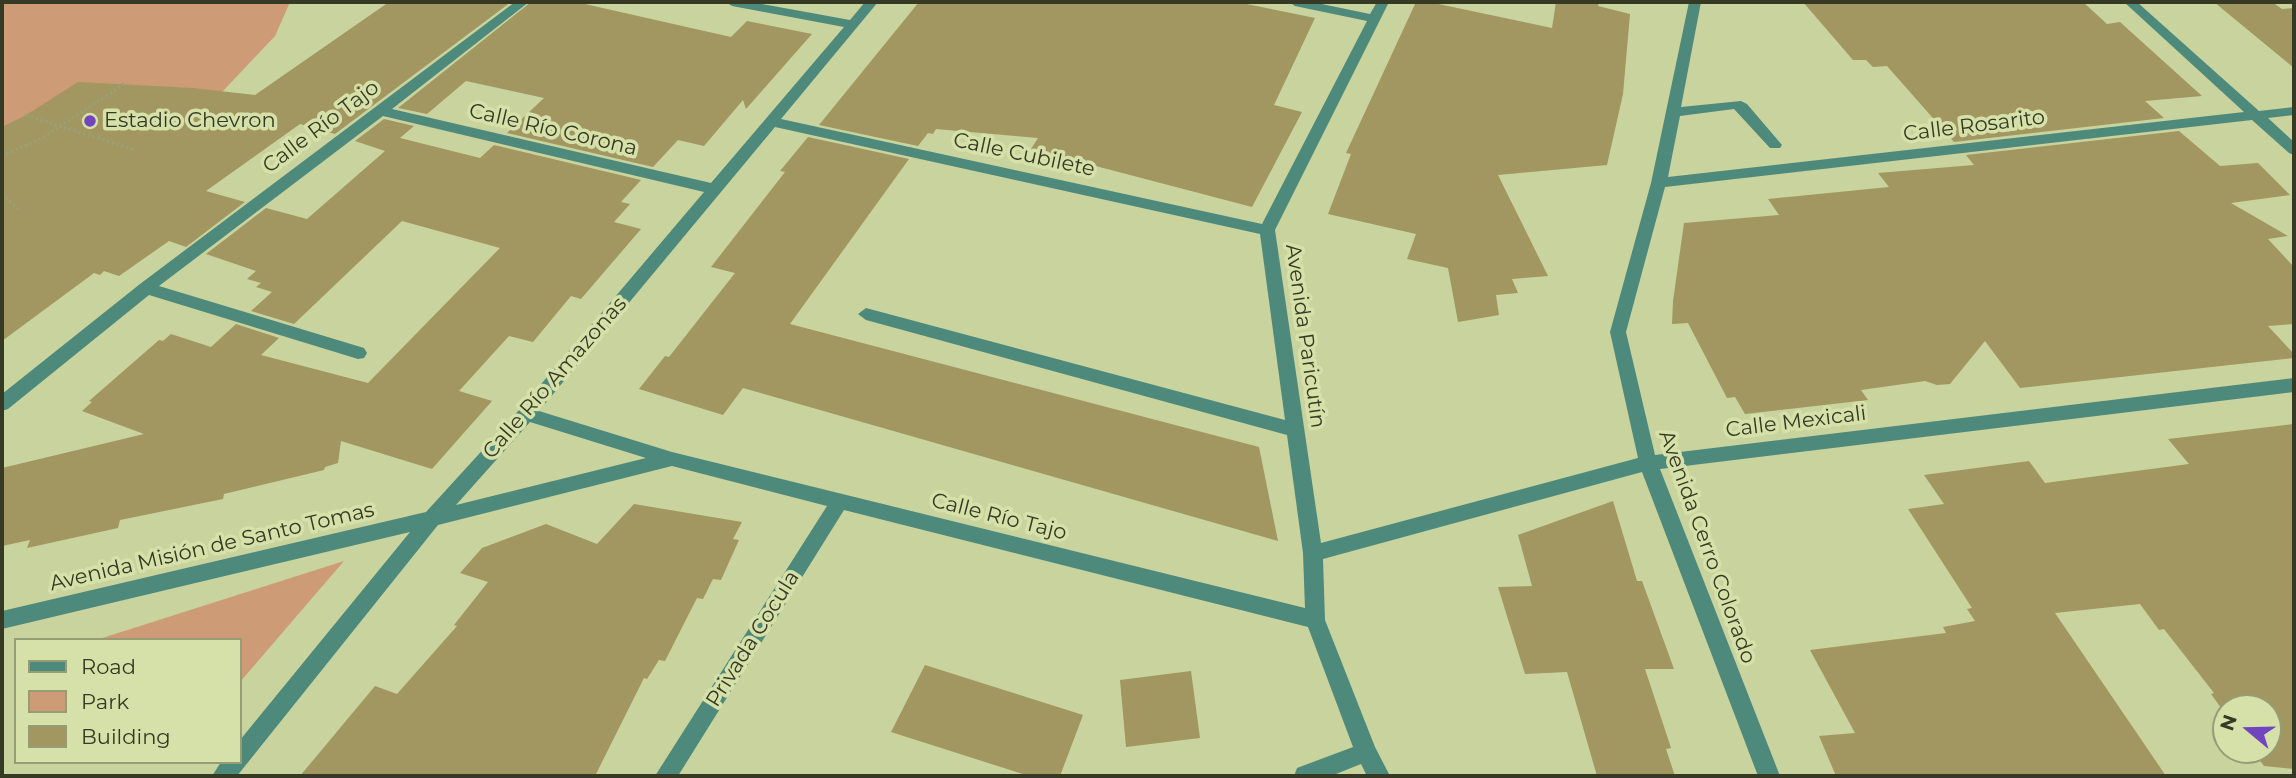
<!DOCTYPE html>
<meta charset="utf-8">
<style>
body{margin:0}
#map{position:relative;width:2296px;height:778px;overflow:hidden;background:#c9d39d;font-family:Montserrat,sans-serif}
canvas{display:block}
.frame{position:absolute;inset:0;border:4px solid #363924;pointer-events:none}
.legend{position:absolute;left:14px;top:638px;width:228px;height:126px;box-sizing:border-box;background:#d6e0a9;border:2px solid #969d74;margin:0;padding:9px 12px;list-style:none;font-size:21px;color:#363924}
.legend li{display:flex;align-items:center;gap:14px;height:35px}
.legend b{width:35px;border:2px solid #969d74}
.north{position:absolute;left:2212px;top:694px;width:70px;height:70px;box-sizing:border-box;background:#d6e0a9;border:2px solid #969d74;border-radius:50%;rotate:289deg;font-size:19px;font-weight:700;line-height:28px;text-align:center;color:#363924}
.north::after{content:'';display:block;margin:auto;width:24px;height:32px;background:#7145bd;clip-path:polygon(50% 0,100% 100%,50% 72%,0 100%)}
</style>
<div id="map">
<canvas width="2296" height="778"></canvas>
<div class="frame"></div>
<ul class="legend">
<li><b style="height:9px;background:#4e8a7b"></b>Road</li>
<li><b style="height:19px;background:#ce9b77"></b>Park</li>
<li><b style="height:19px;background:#a29661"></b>Building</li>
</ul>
<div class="north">N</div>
</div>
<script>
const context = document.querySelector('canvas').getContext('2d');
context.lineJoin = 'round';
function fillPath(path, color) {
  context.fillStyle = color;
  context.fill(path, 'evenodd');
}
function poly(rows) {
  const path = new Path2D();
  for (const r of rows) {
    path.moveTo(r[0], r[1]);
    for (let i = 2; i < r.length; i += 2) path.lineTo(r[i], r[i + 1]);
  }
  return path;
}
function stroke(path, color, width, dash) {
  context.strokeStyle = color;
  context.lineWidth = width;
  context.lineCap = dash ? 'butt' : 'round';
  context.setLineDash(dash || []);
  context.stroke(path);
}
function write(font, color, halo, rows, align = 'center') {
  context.font = font + ' Montserrat,sans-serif';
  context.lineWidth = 7;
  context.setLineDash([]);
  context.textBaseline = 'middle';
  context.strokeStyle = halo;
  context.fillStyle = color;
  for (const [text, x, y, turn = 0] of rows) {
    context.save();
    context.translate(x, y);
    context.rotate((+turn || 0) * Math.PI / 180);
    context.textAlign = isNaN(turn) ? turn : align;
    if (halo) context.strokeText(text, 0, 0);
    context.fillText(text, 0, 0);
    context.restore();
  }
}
fillPath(poly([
 [2,2,290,2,275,36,223,91,135,150,2,220],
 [344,561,240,682,240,640,96,640]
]), '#ce9b77');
fillPath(poly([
 [389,2,511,2,335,134,300,124,206,191,245,202,186,247,169,241,119,276,104,271,100,275,94,273,2,341,2,127,26,115,78,82,193,88,255,95],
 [531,2,576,2,731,37,747,21,812,34,746,109,743,100,704,146,678,140,653,167,507,133,544,98,466,81,427,114,398,108],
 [919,2,1237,2,1315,18,1274,105,1302,112,1252,207,1031,149,1038,138,936,129,933,134,928,133,918,146,819,125],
 [1416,2,1429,2,1552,28,1556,2,1599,2,1598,6,1630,14,1623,94,1607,165,1498,175,1548,276,1512,279,1518,293,1496,295,1499,315,1458,322,1448,268,1407,259,1416,234,1328,214,1351,154,1346,153],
 [1803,2,2083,2,2107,24,2120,22,2202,96,2145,101,2164,118,1954,142,1887,66,1873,67,1866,60,1853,60],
 [2214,2,2272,2,2282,9,2294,8,2294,68],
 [384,119,414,126,400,138,480,158,494,145,641,180,621,202,630,204,614,222,641,229,581,299,571,296,533,342,509,336,459,391,492,401,432,469,341,441,338,463,325,467,324,470,224,494,223,499,120,520,118,528,27,548,30,540,2,546,2,468,144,434,82,411,92,402,89,401,159,340,163,341,171,334,211,347,236,324,279,338,261,355,368,383,496,252,500,248,402,221,294,324,251,311,272,292,256,287,261,283,247,279,256,271,206,254,266,208,307,219,385,151,355,141],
 [2179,131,2220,166,2258,163,2290,195,2231,203,2288,236,2268,239,2294,267,2294,324,2268,326,2294,354,2294,358,2020,388,1985,341,1950,384,1937,385,1925,381,1861,390,1868,400,1745,414,1735,397,1727,398,1688,323,1672,324,1673,301,1684,223,1779,215,1768,199,1889,187,1878,173,1974,165,1966,155],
 [808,137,909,159,790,324,1259,447,1278,541,743,388,723,415,639,389,665,356,669,357,735,273,711,267,785,172,780,171],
 [2294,424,2294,769,2264,766,2252,750,2268,750,2268,708,2226,708,2226,715,2211,694,2214,693,2164,629,2159,630,2140,604,2055,613,2166,776,1836,776,1819,736,1855,733,1810,650,1946,633,1943,627,1975,621,1967,609,1972,608,1908,509,1944,504,1924,475,2029,461,2045,483,2189,464,2168,439],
 [1613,501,1637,581,1642,581,1674,669,1645,669,1671,748,1666,749,1675,776,1597,776,1567,672,1525,674,1498,587,1532,586,1518,535],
 [634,504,742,522,733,539,739,540,721,580,713,579,703,599,697,598,665,661,659,660,647,679,644,678,595,776,300,776,375,686,397,694,457,626,454,625,488,582,460,573,482,548,546,524,597,544],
 [925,665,1083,715,1060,776,1029,776,891,732],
 [1191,671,1200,738,1126,747,1120,680]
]), '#a29661');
stroke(poly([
 [26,115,135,150],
 [2,156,41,139,124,84],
 [2,194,20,211]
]), '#99a075', 3.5, [2.5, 2.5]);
fillPath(poly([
 [515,2,529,2,392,109,711,183,844,27,732,6,726,2,751,2,850,20,865,2,878,2,781,119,1262,224,1367,21,1295,6,1289,2,1312,2,1370,14,1377,2,1389,2,1275,230,1321,543,1638,458,1610,332,1651,183,1689,2,1701,2,1681,107,1741,101,1747,104,1782,145,1780,148,1770,148,1734,109,1680,116,1668,177,2244,112,2124,2,2137,2,2259,111,2294,107,2294,115,2268,118,2294,142,2294,155,2289,153,2252,120,1665,187,1626,332,1655,455,2294,378,2294,392,1660,469,1780,776,1758,776,1642,472,1323,559,1325,620,1375,747,1390,776,1367,776,1361,764,1331,776,1294,776,1297,768,1353,747,1308,627,844,510,678,776,655,776,827,506,672,466,438,525,237,776,212,776,221,762,240,762,240,740,410,532,2,629,2,611,426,512,520,409,704,192,383,116,159,286,364,348,367,353,364,358,358,359,149,295,8,409,2,411,2,394,140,284,515,2],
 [775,127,1260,234,1285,420,866,308,858,314,866,320,1287,435,1303,553,1305,608,672,452,539,411,775,127],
 [530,422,646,458,456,505,530,422]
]), '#4e8a7b');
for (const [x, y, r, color] of [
 [90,121,7,"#7145bd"]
]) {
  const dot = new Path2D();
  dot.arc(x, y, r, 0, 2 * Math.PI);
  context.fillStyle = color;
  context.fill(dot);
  stroke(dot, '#d6e0a9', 2.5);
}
write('21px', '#363924', '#d6e0a9', [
 ["Estadio Chevron",104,121]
], 'left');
write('21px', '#363924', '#d6e0a9', [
 ["Calle Rosarito",1974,126,-7],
 ["Calle Río Tajo",321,127,-37],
 ["Calle Río Corona",553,130,13],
 ["Calle Cubilete",1024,155,12],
 ["Avenida Paricutín",1305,336,82],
 ["Calle Río Amazonas",555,378,-49],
 ["Calle Mexicali",1796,422,-7],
 ["Calle Río Tajo",999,517,14],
 ["Avenida Misión de Santo Tomas",212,547,-13],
 ["Avenida Cerro Colorado",1707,547,70],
 ["Privada Cocula",753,639,-58]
]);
</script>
